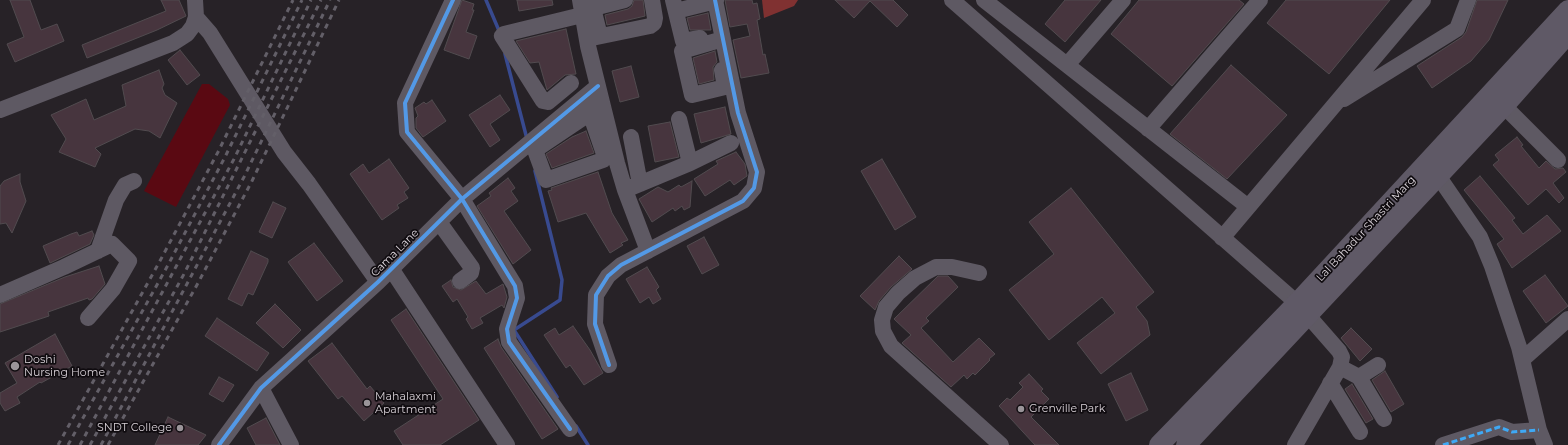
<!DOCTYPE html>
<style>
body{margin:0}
canvas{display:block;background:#272227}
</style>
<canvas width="1568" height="445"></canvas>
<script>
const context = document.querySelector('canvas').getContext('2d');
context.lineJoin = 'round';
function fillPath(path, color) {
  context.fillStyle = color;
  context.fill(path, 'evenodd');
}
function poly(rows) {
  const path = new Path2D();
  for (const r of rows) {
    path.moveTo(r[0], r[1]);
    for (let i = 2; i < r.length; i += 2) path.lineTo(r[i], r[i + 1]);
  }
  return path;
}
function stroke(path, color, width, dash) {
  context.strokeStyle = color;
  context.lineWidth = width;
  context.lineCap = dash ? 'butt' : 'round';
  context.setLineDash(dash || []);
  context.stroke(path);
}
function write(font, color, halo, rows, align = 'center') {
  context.font = font + ' Montserrat,sans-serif';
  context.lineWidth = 3.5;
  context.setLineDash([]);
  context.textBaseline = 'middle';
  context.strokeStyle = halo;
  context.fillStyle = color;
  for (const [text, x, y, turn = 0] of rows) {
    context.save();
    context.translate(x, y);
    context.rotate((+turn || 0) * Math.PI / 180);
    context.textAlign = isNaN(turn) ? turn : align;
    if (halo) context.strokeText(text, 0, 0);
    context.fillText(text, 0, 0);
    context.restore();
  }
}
fillPath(poly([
 [202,84,209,84,228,99,230,105,176,207,144,191]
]), '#5a0912');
fillPath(poly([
 [762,0,798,0,794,6,764,18]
]), '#803131');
stroke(poly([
 [486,0,500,33],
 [505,54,527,139],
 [535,171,562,280,560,300,514,330,557,397],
 [576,426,588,445]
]), '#384a8f', 3.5);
const building = poly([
 [10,0,30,0,41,30,57,24,64,41,15,62,7,44,24,37,10,0],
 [161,0,179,0,186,16,157,30,87,58,82,45,166,11,161,0],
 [462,0,474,4,472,10,474,10,466,32,477,36,469,59,444,50,462,0],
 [517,0,552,0,553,5,519,11,517,0],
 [634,0,643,0,645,16,607,25,605,15,628,9,632,6,634,0],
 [725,0,752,0,753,4,757,3,760,19,757,20,763,55,765,54,769,73,741,78,733,40,750,36,747,24,730,27,725,0],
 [835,0,893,0,908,15,897,27,870,1,854,18,835,0],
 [1065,0,1101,0,1065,42,1045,24,1065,0],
 [1139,0,1239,0,1244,4,1172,86,1111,34,1139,0],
 [1286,0,1390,0,1329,74,1267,23,1286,0],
 [1477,0,1508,0,1489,40,1471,61,1432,88,1417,66,1462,37,1466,32,1477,0],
 [708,13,711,30,690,30,687,18,708,13],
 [566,29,576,74,565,75,547,90,539,62,530,63,516,41,566,29],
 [180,50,200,75,187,85,168,60,180,50],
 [715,51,717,62,713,67,714,80,699,84,693,58,715,51],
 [1231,65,1287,115,1227,179,1170,134,1231,65],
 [631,66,639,97,620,102,612,71,631,66],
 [159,70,164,84,162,88,165,95,177,103,160,138,149,131,135,129,95,148,101,154,95,167,59,152,66,139,51,115,86,99,94,120,126,106,122,85,159,70],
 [500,95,510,110,490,124,500,140,490,147,469,115,500,95],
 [432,100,446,121,423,137,416,128,416,118,418,116,415,108,424,102,426,104,432,100],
 [725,107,731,134,701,143,694,114,725,107],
 [670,122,679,157,655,162,648,126,670,122],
 [586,131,594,153,552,168,546,154,572,137,586,131],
 [1517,137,1523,145,1521,146,1539,168,1546,161,1555,169,1563,168,1566,172,1553,183,1564,198,1559,203,1546,189,1528,205,1493,165,1499,160,1495,155,1517,137],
 [736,152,745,164,747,176,734,185,730,180,705,196,694,179,718,164,716,161,736,152],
 [389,159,409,188,404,192,408,198,397,205,399,208,382,220,350,174,363,164,369,173,389,159],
 [882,159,916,217,895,230,861,171,882,159],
 [598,172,612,213,628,240,621,243,623,245,610,253,586,213,558,222,548,191,552,190,551,188,598,172],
 [20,174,20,182,26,201,12,233,6,223,0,224,0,186,4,181,20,174],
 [1480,176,1515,218,1512,220,1523,234,1547,215,1561,231,1512,268,1497,244,1504,239,1464,190,1480,176],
 [508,178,515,188,511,191,518,201,504,211,531,250,513,264,477,206,491,196,489,193,508,178],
 [692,181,690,207,684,210,682,206,675,211,673,208,652,222,639,199,658,187,668,192,679,185,681,187,692,181],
 [1071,188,1154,292,1136,307,1147,321,1150,335,1101,374,1077,343,1115,313,1102,297,1049,340,1009,290,1054,254,1029,222,1071,188],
 [273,202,286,208,272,238,259,232,273,202],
 [92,231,94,235,90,244,50,263,43,246,71,234,77,232,79,236,92,231],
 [704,237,719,265,702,274,687,246,704,237],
 [314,243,343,281,317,301,288,262,314,243],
 [251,251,268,259,268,262,253,295,248,293,242,306,228,299,251,251],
 [899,256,912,269,891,287,879,301,875,310,860,296,899,256],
 [99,266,105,284,92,299,89,300,88,298,48,312,49,316,0,332,0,304,65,277,99,266],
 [647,267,659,287,656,290,661,299,653,304,649,297,640,303,626,279,647,267],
 [1545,275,1568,306,1546,323,1523,291,1545,275],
 [938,276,948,276,958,287,926,318,929,321,921,328,953,362,979,338,995,354,989,359,990,360,975,375,973,373,967,379,964,375,951,387,902,343,911,335,894,319,938,276],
 [451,280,453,287,461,290,476,281,486,294,503,284,507,297,504,308,502,305,480,318,483,323,472,329,466,319,468,317,457,299,453,302,442,286,451,280],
 [275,304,301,330,283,348,256,323,275,304],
 [406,309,479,420,440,445,403,445,394,431,443,399,391,320,406,309],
 [217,318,269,353,257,371,205,336,217,318],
 [573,326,590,350,603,373,584,385,570,365,566,368,544,335,555,328,559,335,573,326],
 [1351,328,1372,349,1360,361,1341,338,1351,328],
 [55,334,72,366,41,383,40,382,17,397,20,403,5,411,0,403,0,393,17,383,5,363,55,334],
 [498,339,501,347,558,429,542,439,484,348,498,339],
 [332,343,367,389,370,386,384,403,364,421,342,396,338,399,308,361,332,343],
 [1385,371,1404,404,1391,412,1372,380,1385,371],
 [1131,373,1148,410,1126,421,1108,384,1131,373],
 [1029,374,1043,389,1041,391,1049,399,1031,417,1059,445,1035,445,999,406,1007,398,1010,400,1023,387,1019,383,1029,374],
 [219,377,234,385,223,402,209,394,219,377],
 [1352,384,1373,419,1366,423,1345,389,1352,384],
 [168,417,206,435,198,445,155,445,168,417],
 [266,418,280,445,256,445,247,428,266,418]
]);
fillPath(building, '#47353e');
stroke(building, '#514b4f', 1);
stroke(poly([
 [453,0,405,103,407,132,462,199,515,286,517,298,507,329,509,342,570,429],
 [580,0,588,46,617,163,625,190,648,251],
 [591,0,600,36],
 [673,0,683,41,700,38],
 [952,0,1297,303,1339,351,1342,357,1340,367,1295,445],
 [984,0,1247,206],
 [582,11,625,0],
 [676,11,716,1],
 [196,17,210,33,284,152,309,184,378,282],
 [587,39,650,26,654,23,655,18,652,0],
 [1067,65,1123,0],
 [722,70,725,87,692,95,682,51,723,39],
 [571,83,548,102,543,101,502,36,504,34,582,15],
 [1344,99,1457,29,1468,0],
 [1504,106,1558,160],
 [0,110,173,43,187,34,193,26,196,17,195,0],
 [590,113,535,150,546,180,603,160,605,157,590,113,597,88],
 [679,119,690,163],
 [1148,129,1260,0],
 [631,137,640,184],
 [1432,167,1480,237,1492,266,1519,347,1539,430,1545,445],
 [625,190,690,163,731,143],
 [439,222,472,268,471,273,460,281],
 [1222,238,1423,0],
 [98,251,116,200,125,185,134,181],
 [392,270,507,445],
 [979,273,952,267,936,267,915,278,898,293,886,307,882,320,883,331,891,346,1001,445],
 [0,295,64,267,112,244,129,261,113,289,88,318],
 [1523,359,1568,319],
 [609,365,595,324,596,295,608,276,621,265,743,201,754,188,757,172,738,113,715,0],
 [1340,367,1359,377,1384,419],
 [1359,377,1378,365],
 [1330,383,1360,432],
 [261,388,291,445],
 [219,445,261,388,378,282,462,199,598,86],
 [1443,445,1499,427,1512,432,1539,430]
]), '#5e5963', 16);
stroke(poly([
 [1159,445,1297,303,1568,10],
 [1186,445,1504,106,1568,34]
]), '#5f5966', 20);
stroke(poly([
 [58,445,161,259,218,152,293,0],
 [68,445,168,265,225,157,302,0],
 [80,445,234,159,311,0],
 [90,445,184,274,321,0],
 [101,445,244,177,330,0],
 [108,445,198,283,252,181,339,0]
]), '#635f68', 3, [5, 5]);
stroke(poly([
 [1443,445,1499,427,1512,432,1539,430]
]), '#3fa9f5', 3, [6, 3]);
stroke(poly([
 [453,0,405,103,407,132,462,199,515,286,517,298,507,329,509,342,570,429],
 [609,365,595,324,596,295,608,276,621,265,743,201,754,188,757,172,738,113,715,0],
 [219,445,261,388,378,282,462,199,598,86]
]), '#5399e6', 4);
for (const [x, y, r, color] of [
 [15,366,5,"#9a9499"],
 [367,403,4,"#9a9499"],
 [1021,409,4,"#9a9499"],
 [180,428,4,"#9a9499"]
]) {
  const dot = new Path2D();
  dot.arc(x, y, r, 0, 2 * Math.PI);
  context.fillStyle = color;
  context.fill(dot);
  stroke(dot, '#0f0b0f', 1.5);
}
write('11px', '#d8d1d7', '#0f0b0f', [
 ["Lal Bahadur Shastri Marg",1366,229,-47],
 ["Cama Lane",395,253,-45]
]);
write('11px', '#d8d1d7', '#0f0b0f', [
 ["Doshi",24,360],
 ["Nursing Home",24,373],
 ["Mahalaxmi",375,397],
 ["Apartment",375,410],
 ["Grenville Park",1029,409],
 ["SNDT College",172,428,"right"]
], 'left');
</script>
